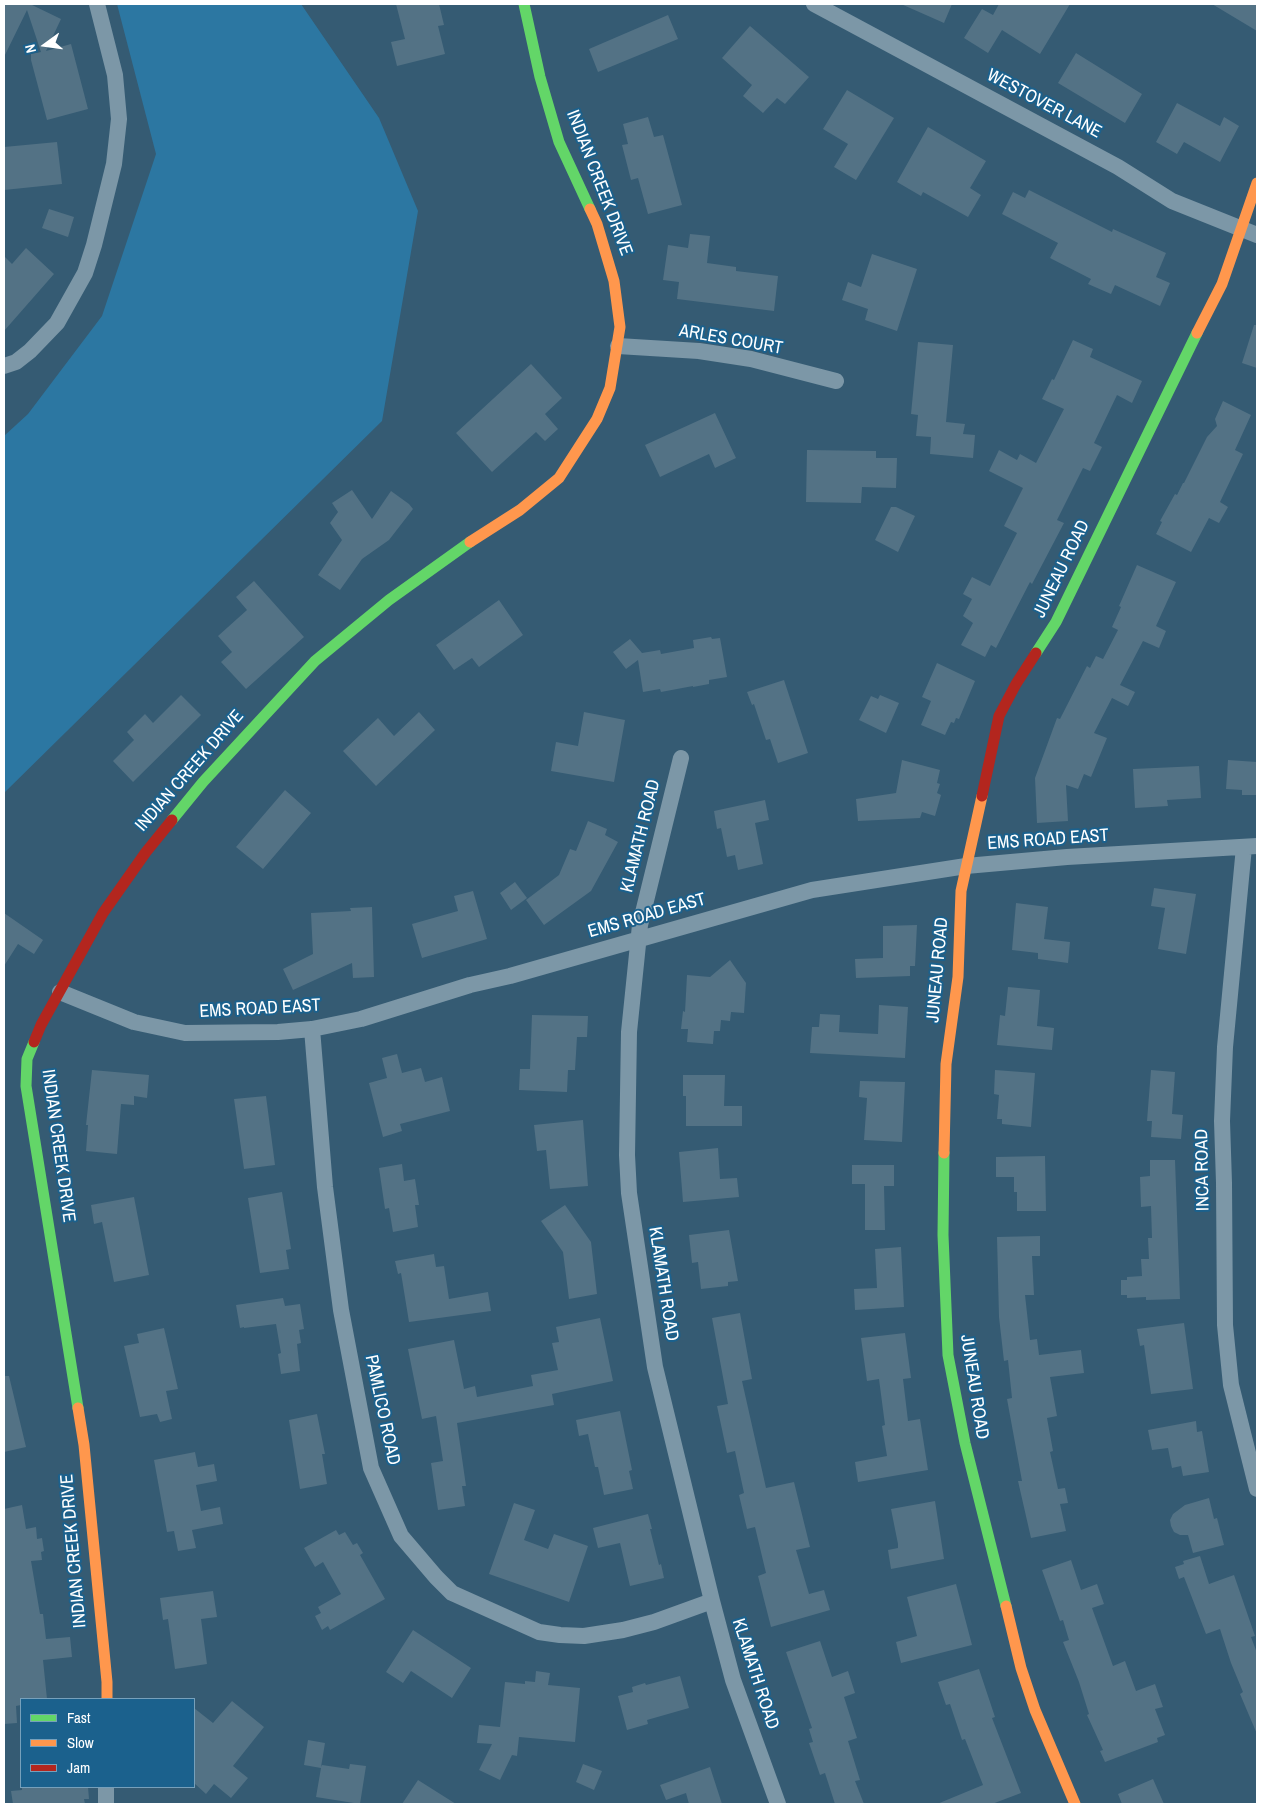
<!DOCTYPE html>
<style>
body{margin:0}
#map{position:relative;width:1261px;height:1808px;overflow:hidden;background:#355b73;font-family:"Archivo Narrow",sans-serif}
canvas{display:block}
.frame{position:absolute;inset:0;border:5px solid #fff;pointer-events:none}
.legend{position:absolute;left:20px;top:1698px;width:175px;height:90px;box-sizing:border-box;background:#1b618d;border:1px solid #76a0bb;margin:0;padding:6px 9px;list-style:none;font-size:15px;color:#fff}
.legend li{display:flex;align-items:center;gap:10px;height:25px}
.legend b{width:25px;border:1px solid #76a0bb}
.north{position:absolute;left:20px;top:20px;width:50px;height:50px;-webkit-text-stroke:4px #1b618d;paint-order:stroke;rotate:256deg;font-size:14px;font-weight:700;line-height:20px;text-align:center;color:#fff}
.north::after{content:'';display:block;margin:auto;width:18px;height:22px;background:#fff;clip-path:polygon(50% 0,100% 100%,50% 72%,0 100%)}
</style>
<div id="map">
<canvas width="1261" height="1808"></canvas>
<div class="frame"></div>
<ul class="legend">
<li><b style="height:6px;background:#63d668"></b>Fast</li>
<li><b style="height:6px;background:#ff974d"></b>Slow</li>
<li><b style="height:6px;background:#b3261e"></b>Jam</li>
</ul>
<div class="north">N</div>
</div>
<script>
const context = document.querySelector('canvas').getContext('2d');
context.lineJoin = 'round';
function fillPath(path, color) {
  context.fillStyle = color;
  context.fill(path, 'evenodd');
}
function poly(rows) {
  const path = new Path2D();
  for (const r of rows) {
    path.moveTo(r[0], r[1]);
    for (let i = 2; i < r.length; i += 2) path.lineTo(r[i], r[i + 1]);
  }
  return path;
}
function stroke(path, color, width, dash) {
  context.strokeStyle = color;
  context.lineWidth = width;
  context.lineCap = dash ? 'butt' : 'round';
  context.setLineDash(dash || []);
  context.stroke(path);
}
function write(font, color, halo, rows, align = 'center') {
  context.font = font + ' "Archivo Narrow",sans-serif';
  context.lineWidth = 4;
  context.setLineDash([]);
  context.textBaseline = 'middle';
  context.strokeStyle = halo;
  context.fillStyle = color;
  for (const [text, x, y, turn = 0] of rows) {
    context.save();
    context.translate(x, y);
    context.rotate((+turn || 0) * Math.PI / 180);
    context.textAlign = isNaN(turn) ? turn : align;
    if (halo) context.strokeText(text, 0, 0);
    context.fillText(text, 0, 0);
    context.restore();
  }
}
fillPath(poly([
 [117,4,301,4,379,118,418,211,382,421,4,793,4,436,28,414,102,316,156,154]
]), '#2c77a2');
fillPath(poly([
 [4,4,30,4,61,19,46,51,71,44,88,109,47,120,31,60,31,54,41,52,27,10,4,57],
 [396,4,439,4,444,25,438,26,445,54,397,66,391,42,405,39],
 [901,4,952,4,944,23],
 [999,4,1070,4,1040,54,1002,30,988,53,964,38,982,9,993,15],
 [1212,4,1257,4,1257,31],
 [668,15,678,39,598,72,589,49],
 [750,26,809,77,785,104,777,98,763,113,743,96,752,85,722,58],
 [1076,53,1142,94,1125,123,1058,83],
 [847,90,894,118,856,180,834,167,848,144,823,129],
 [1177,103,1220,126,1224,117,1239,126,1220,162,1184,142,1177,154,1156,142],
 [648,117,654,137,663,135,682,205,648,214,638,178,631,180,622,145,628,144,623,124],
 [928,127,986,161,970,188,981,195,968,217,923,192,921,196,897,182],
 [57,142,62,184,4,190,4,147],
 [1029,190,1112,232,1113,229,1166,253,1156,277,1170,283,1160,306,1115,285,1111,294,1088,284,1091,279,1050,258,1058,243,1002,214,1013,192,1025,198],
 [49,209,74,217,68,237,42,228],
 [690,234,710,236,707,263,736,267,736,271,778,276,774,311,677,299,679,282,663,280,668,245,688,248],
 [26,248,54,274,4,331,4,256,12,264],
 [872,254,917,269,897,331,865,320,868,309,842,300,848,282,861,287],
 [1254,325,1257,325,1257,368,1242,363],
 [1073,340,1093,349,1090,357,1142,381,1132,403,1117,395,1094,443,1102,447,1090,471,1083,468,1057,520,1064,523,1032,584,1030,582,996,648,991,645,985,657,961,645,973,623,963,616,972,599,963,594,972,577,990,586,1017,533,1004,526,1023,488,989,471,999,450,1017,460,1020,454,1036,463,1064,409,1042,399,1052,379,1054,380],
 [918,342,953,345,946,422,965,424,963,434,975,435,973,458,930,454,931,437,916,436,918,415,911,414],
 [531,364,562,398,545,414,558,429,545,441,536,432,492,472,456,433],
 [1223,401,1251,415,1235,450,1243,454,1220,502,1228,507,1219,523,1209,518,1191,552,1156,534,1162,522,1160,521,1175,494,1177,495,1183,483,1184,483,1207,437,1217,426,1215,419],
 [715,413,736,458,715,468,709,454,660,477,645,445],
 [807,450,876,451,876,458,897,458,896,488,862,487,861,503,806,502],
 [352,490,372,519,391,491,409,504,413,509,389,540,362,559,340,590,318,575,342,540,330,523,338,512,332,503],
 [891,507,896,507,915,516,898,552,875,540],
 [1137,565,1176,582,1156,626,1166,631,1159,648,1143,641,1120,685,1135,692,1128,706,1112,698,1094,733,1107,738,1091,777,1084,774,1078,789,1066,785,1068,821,1037,823,1035,778,1057,718,1060,719,1087,666,1090,668,1096,656,1103,659,1118,630,1112,627,1121,607,1119,606],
 [254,581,304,637,246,689,221,662,232,652,218,636,247,610,236,597],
 [499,600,523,635,479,667,472,658,454,670,436,645],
 [711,637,712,639,720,638,727,677,709,680,709,684,693,687,693,686,661,692,660,689,643,692,638,660,626,669,613,652,630,639,642,653,660,650,661,654,694,648,693,640],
 [937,663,975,681,959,719,956,718,954,723,951,722,945,735,921,725,931,701,922,697],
 [784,680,808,753,778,763,770,739,766,740,754,704,752,705,747,692],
 [181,695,201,715,133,782,113,761,134,740,127,732,145,714,153,723],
 [880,695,899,703,886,733,859,720,871,696,878,699],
 [419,712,435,730,376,786,343,751,378,718,394,736],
 [584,712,625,720,614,782,551,771,556,742,578,746],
 [902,760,940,770,937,783,940,784,937,793,941,795,935,816,922,812,920,818,858,821,856,799,896,793],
 [1228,760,1257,762,1257,795,1242,795,1242,790,1226,789],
 [1199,766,1201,798,1167,800,1168,806,1135,808,1133,769],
 [285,790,311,813,263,869,236,847],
 [765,800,769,820,755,823,763,864,738,870,735,855,727,857,721,828,717,829,714,811],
 [588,821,607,829,605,835,618,842,591,891,544,925,526,900,559,875,570,849,576,851],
 [515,882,527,898,511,910,500,893],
 [1154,888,1196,894,1186,954,1158,949,1165,908,1151,906],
 [473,891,487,939,422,958,412,924,458,911,454,896],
 [1016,903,1048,907,1044,939,1070,942,1068,963,1038,959,1038,953,1012,950],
 [372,907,374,977,353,978,352,963,293,990,283,969,313,954,311,913,351,911,350,908],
 [4,913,43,940,34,954,18,944,4,966],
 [917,925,915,966,910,966,910,976,856,978,855,959,883,958,883,926],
 [730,960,746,983,744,1013,731,1012,730,1021,721,1020,720,1031,714,1031,713,1044,687,1042,688,1029,681,1029,683,1011,685,1012,687,975,710,977],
 [1008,987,1040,990,1037,1026,1054,1028,1052,1050,997,1045,1000,1015,1005,1016],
 [879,1005,908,1007,905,1058,810,1053,812,1027,819,1027,820,1014,840,1015,839,1032,878,1034],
 [532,1015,588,1016,587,1037,577,1037,575,1070,568,1070,567,1092,519,1090,520,1069,530,1069],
 [397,1054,402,1073,421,1068,425,1082,442,1077,450,1111,400,1124,402,1131,383,1137,369,1083,387,1078,382,1058],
 [92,1070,149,1075,147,1098,134,1096,134,1105,121,1104,117,1154,86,1151,88,1125,86,1125],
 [995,1070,1035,1073,1031,1127,1002,1124,1002,1119,997,1119,999,1095,994,1094],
 [1151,1070,1175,1072,1172,1114,1183,1115,1181,1139,1151,1137,1152,1121,1147,1121],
 [683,1075,725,1075,724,1106,742,1106,742,1126,686,1126,686,1096,683,1096],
 [860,1081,905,1082,902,1142,864,1140,867,1098,859,1097],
 [266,1096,275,1165,244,1169,234,1099],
 [583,1120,588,1186,550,1189,546,1150,537,1151,534,1125],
 [718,1148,720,1179,737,1178,739,1197,683,1202,679,1152],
 [1045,1156,1046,1211,1017,1211,1017,1192,1014,1192,1014,1177,996,1177,996,1157],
 [1150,1160,1175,1160,1180,1299,1146,1300,1146,1297,1127,1298,1127,1295,1121,1295,1121,1280,1127,1280,1127,1277,1142,1276,1141,1259,1149,1259,1148,1238,1152,1238,1151,1206,1141,1207,1140,1177,1150,1176],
 [402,1164,404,1181,415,1179,419,1205,415,1205,418,1227,393,1232,389,1208,385,1209,379,1168],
 [852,1165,894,1165,894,1186,884,1186,885,1230,865,1230,865,1184,852,1184],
 [282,1192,291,1249,286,1250,289,1269,260,1273,248,1198],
 [134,1197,149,1275,114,1282,102,1222,94,1224,91,1205],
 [565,1205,591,1242,597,1294,569,1299,563,1252,541,1221],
 [729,1230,738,1281,728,1282,728,1286,701,1289,698,1262,692,1263,689,1235],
 [1040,1236,1040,1256,1032,1256,1034,1295,1025,1295,1030,1340,1037,1339,1039,1355,1081,1350,1084,1373,1050,1377,1057,1416,1047,1418,1053,1451,1050,1452,1058,1489,1065,1488,1068,1503,1060,1504,1066,1531,1031,1538,1018,1481,1022,1481,1007,1399,1012,1398,1008,1360,1004,1361,999,1317,997,1237],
 [901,1247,904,1307,855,1310,854,1289,877,1288,875,1249],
 [434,1254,436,1267,444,1266,449,1299,488,1292,491,1311,409,1322,401,1273,398,1274,395,1261],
 [283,1298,285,1306,300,1304,304,1329,299,1330,301,1343,297,1344,300,1371,281,1374,278,1354,281,1353,276,1324,244,1328,244,1327,240,1328,236,1305],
 [740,1313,752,1379,742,1381,766,1488,794,1482,810,1547,796,1550,809,1594,824,1590,830,1610,771,1627,758,1576,766,1573,755,1527,747,1529,739,1495,744,1493,735,1451,727,1453,717,1406,728,1404,712,1318],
 [600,1318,613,1381,552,1394,554,1405,457,1423,466,1486,462,1486,465,1506,438,1510,431,1463,443,1461,436,1416,422,1419,408,1349,454,1340,464,1389,475,1386,477,1397,533,1386,531,1375,558,1370,552,1343,559,1342,556,1327],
 [1184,1323,1193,1389,1151,1394,1144,1345,1140,1346,1137,1329],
 [164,1328,178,1389,166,1391,172,1419,160,1422,157,1414,140,1417,124,1346,139,1343,137,1334],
 [905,1333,911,1378,903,1379,908,1421,920,1419,928,1470,858,1482,855,1462,887,1456,882,1426,885,1425,879,1379,867,1381,861,1338],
 [4,1376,9,1376,26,1447,4,1452],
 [620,1411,632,1470,629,1471,633,1489,604,1495,598,1467,595,1467,588,1434,579,1436,576,1420],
 [317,1414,325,1454,322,1454,327,1484,300,1489,289,1420],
 [1196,1421,1197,1432,1202,1431,1209,1472,1183,1476,1181,1466,1172,1468,1168,1448,1152,1450,1148,1430],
 [195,1452,198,1467,214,1464,217,1481,196,1485,201,1511,220,1507,223,1524,192,1530,196,1548,178,1551,174,1531,167,1532,154,1460],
 [1209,1498,1214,1519,1217,1518,1224,1545,1193,1553,1188,1535,1180,1535,1174,1532,1171,1526,1170,1520,1173,1514,1185,1505],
 [935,1501,944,1559,891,1569,888,1550,898,1548,898,1544,891,1509],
 [514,1503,535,1510,524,1540,548,1549,554,1534,588,1546,569,1602,489,1574],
 [22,1505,26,1529,36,1527,37,1539,42,1538,44,1551,41,1552,42,1560,31,1561,40,1614,43,1614,46,1639,70,1637,72,1657,43,1660,47,1699,21,1699,21,1705,16,1706,17,1723,4,1724,4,1509],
 [648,1514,652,1529,650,1529,659,1565,661,1564,664,1578,630,1586,620,1543,598,1548,593,1528],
 [336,1530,339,1535,345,1532,353,1545,357,1543,363,1553,360,1555,385,1599,330,1630,328,1626,322,1630,315,1616,321,1613,318,1607,341,1594,323,1562,315,1567,304,1548],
 [1200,1556,1209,1584,1234,1575,1255,1636,1251,1637,1257,1653,1257,1734,1240,1694,1243,1692,1231,1663,1220,1629,1206,1634,1184,1577,1179,1579,1175,1567,1184,1564,1183,1561],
 [1071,1560,1081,1590,1097,1584,1104,1604,1092,1608,1113,1666,1125,1661,1136,1691,1155,1684,1163,1707,1155,1709,1165,1735,1157,1738,1158,1742,1105,1762,1100,1751,1103,1750,1087,1715,1089,1714,1079,1682,1063,1642,1069,1640,1063,1620,1060,1621,1042,1570],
 [956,1584,972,1645,901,1663,896,1642,917,1636,907,1597],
 [213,1591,217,1617,201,1619,207,1664,175,1669,168,1619,163,1620,160,1598],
 [413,1630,471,1668,452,1698,411,1671,403,1683,386,1672],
 [820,1641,832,1677,848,1671,855,1693,844,1697,857,1738,848,1741,860,1780,855,1781,864,1804,835,1804,825,1773,820,1775,809,1743,813,1742,809,1729,812,1728,786,1652],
 [979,1669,995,1717,992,1718,1021,1793,992,1804,937,1804,983,1785,965,1739,962,1740,950,1704,946,1705,938,1682],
 [536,1671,550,1673,548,1685,580,1688,575,1742,519,1737,517,1756,512,1755,500,1780,479,1770,492,1744,477,1743,479,1725,500,1727,505,1682,525,1684,525,1681,535,1682],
 [680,1676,689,1708,647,1720,648,1724,627,1730,618,1696,633,1692,632,1687,645,1683,646,1685],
 [232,1701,264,1727,233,1766,248,1778,231,1798,214,1784,206,1794,194,1783,194,1708,213,1723],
 [308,1740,325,1743,321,1767,322,1765,349,1769,350,1764,366,1766,360,1804,316,1797,321,1768,304,1765],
 [583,1764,602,1771,594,1790,576,1782],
 [710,1767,722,1804,689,1804,686,1793,666,1800,660,1785],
 [1153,1779,1164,1804,1122,1804,1118,1794],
 [418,1780,456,1804,402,1804],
 [22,1787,88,1787,89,1799,84,1799,85,1804,13,1804,11,1791,22,1790]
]), '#537285');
stroke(poly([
 [814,4,1118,167,1172,201,1257,235],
 [618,346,699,351,751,359,836,381],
 [4,366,16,362,30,351,57,323,85,273,94,245,114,164,119,119,115,75,97,4],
 [681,758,640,925,629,1032,627,1155,629,1193,655,1367,712,1601,733,1680,778,1804],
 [1244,847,1225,1047,1222,1121,1224,1183,1225,1325,1231,1385,1257,1489],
 [60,992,134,1022,185,1033,278,1032,312,1029,361,1019,470,985,510,976,812,890,966,866,1067,857,1257,846],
 [312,1029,325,1187,341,1310,371,1468,401,1536,436,1577,452,1593,539,1632,560,1635,584,1636,623,1630,654,1622,712,1601],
 [106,1804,106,1787]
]), '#7c97a7', 16);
stroke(poly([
 [524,4,540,77,559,142,590,209],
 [1036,653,1056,622,1197,333],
 [172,820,203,782,315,661,389,600,470,542],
 [34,1042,27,1059,26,1086,78,1408],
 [944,1153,943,1235,948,1355,965,1443,1006,1606]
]), '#63d668', 11);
stroke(poly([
 [1197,333,1222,284,1257,183],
 [470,542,520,510,559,478,597,419,610,388,620,327,614,281,597,224,590,209],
 [944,1153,946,1064,958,977,961,891,982,796],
 [78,1408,84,1445,107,1682,107,1699],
 [1006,1606,1021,1668,1035,1710,1075,1804]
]), '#ff974d', 11);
stroke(poly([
 [982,796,999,716,1016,684,1036,653],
 [34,1042,41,1025,103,913,146,852,172,820]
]), '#b3261e', 11);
write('18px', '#fff', '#1b618d', [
 ["WESTOVER LANE",1044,104,28],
 ["INDIAN CREEK DRIVE",599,183,69],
 ["ARLES COURT",731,340,10],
 ["JUNEAU ROAD",1062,569,-64],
 ["INDIAN CREEK DRIVE",190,771,-49],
 ["KLAMATH ROAD",641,836,-76],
 ["EMS ROAD EAST",1048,840,-4],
 ["EMS ROAD EAST",647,916,-16],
 ["JUNEAU ROAD",938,970,-85],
 ["EMS ROAD EAST",260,1009,-3],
 ["INDIAN CREEK DRIVE",58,1146,82],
 ["INCA ROAD",1203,1170,-91],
 ["KLAMATH ROAD",663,1284,81],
 ["JUNEAU ROAD",974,1387,81],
 ["PAMLICO ROAD",382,1410,78],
 ["INDIAN CREEK DRIVE",74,1551,-95],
 ["KLAMATH ROAD",755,1674,72]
]);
</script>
